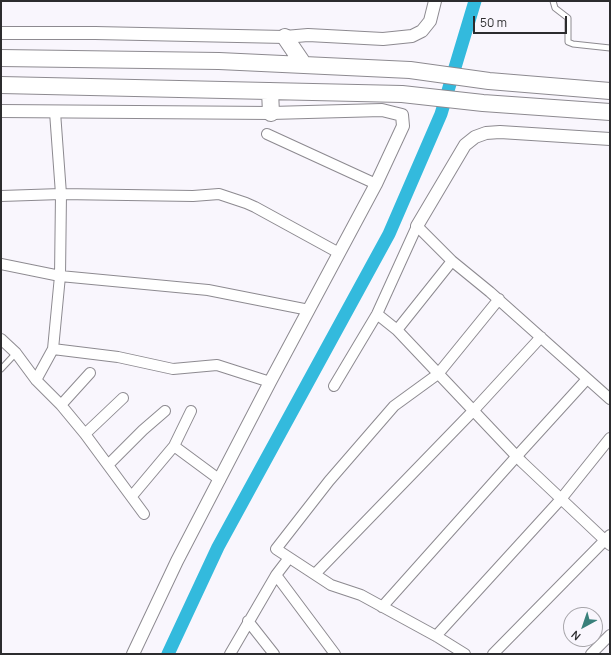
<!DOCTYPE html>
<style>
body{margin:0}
#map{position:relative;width:611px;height:655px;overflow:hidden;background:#f9f6fd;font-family:Manrope,sans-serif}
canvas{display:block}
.frame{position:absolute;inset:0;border:2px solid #2c2c2e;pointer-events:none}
.north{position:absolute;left:563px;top:607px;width:40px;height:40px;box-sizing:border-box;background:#f9f6fd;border:1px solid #a7a5aa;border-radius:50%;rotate:220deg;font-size:11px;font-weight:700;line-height:16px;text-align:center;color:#2c2c2e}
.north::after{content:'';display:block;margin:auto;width:14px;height:18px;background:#39807b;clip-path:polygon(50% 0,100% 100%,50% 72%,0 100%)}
.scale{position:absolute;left:473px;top:16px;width:94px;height:18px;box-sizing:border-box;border:2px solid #2c2c2e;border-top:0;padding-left:5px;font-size:12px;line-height:14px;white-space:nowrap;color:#2c2c2e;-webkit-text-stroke:3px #f9f6fd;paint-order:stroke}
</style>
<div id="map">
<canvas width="611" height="655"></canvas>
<div class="frame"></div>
<div class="north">N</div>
<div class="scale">50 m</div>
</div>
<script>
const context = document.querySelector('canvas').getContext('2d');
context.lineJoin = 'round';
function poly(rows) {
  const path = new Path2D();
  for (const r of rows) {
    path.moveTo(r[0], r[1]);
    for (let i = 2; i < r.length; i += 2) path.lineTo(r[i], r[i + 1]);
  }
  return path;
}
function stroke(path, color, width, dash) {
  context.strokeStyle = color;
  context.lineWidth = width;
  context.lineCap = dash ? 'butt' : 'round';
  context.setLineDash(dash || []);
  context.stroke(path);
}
stroke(poly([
 [168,654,218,547,389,234,441,114,475,1]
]), '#33badd', 13);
const service = poly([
 [553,1,555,8,568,18,568,42,573,44,610,48],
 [1,369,16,353]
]);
const minor = poly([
 [267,134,376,184],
 [1,196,61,194,193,196,219,194,246,203,255,207,339,253],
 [1,264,60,276,208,290,309,310],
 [377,314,397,330,522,462,610,545],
 [397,330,452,261],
 [1,339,16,353,36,380,61,405,85,434,144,514],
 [53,349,118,357,173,369,217,365,270,382],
 [36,380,53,349,60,276,61,194,55,112],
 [334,386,377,314,417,226,452,261,490,292,610,399],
 [61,405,90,373],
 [85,434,123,398],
 [174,446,220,480],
 [108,465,143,430,165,411],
 [132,496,174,446,191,411],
 [289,558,276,575,335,654],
 [315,574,473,411,541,337],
 [382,607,516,457,587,379],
 [248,621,274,654],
 [436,636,561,499,610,438],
 [230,654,276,575],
 [465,654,436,636,361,595,331,585,276,549,329,481,394,406,438,374,499,299],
 [493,654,610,535],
 [591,654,610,635]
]);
const tertiary = poly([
 [1,33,95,33,285,37,308,35,383,39,412,36,422,31,430,21,435,1],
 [1,111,271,113,382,110,402,115,403,126,376,184,270,382,177,561,133,654],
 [417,226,465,145,475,137,486,133,500,132,610,139]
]);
const trunk = poly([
 [285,37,304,65],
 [1,58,219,61,410,70,489,81,610,91],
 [1,85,402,94,483,103,610,112],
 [270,91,271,113]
]);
stroke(service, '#8d8a90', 7);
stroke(minor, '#8d8a90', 12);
stroke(tertiary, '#8d8a90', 14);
stroke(trunk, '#8d8a90', 18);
stroke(service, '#fff', 5);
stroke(minor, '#fff', 10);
stroke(tertiary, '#fff', 12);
stroke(trunk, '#fff', 16);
</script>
